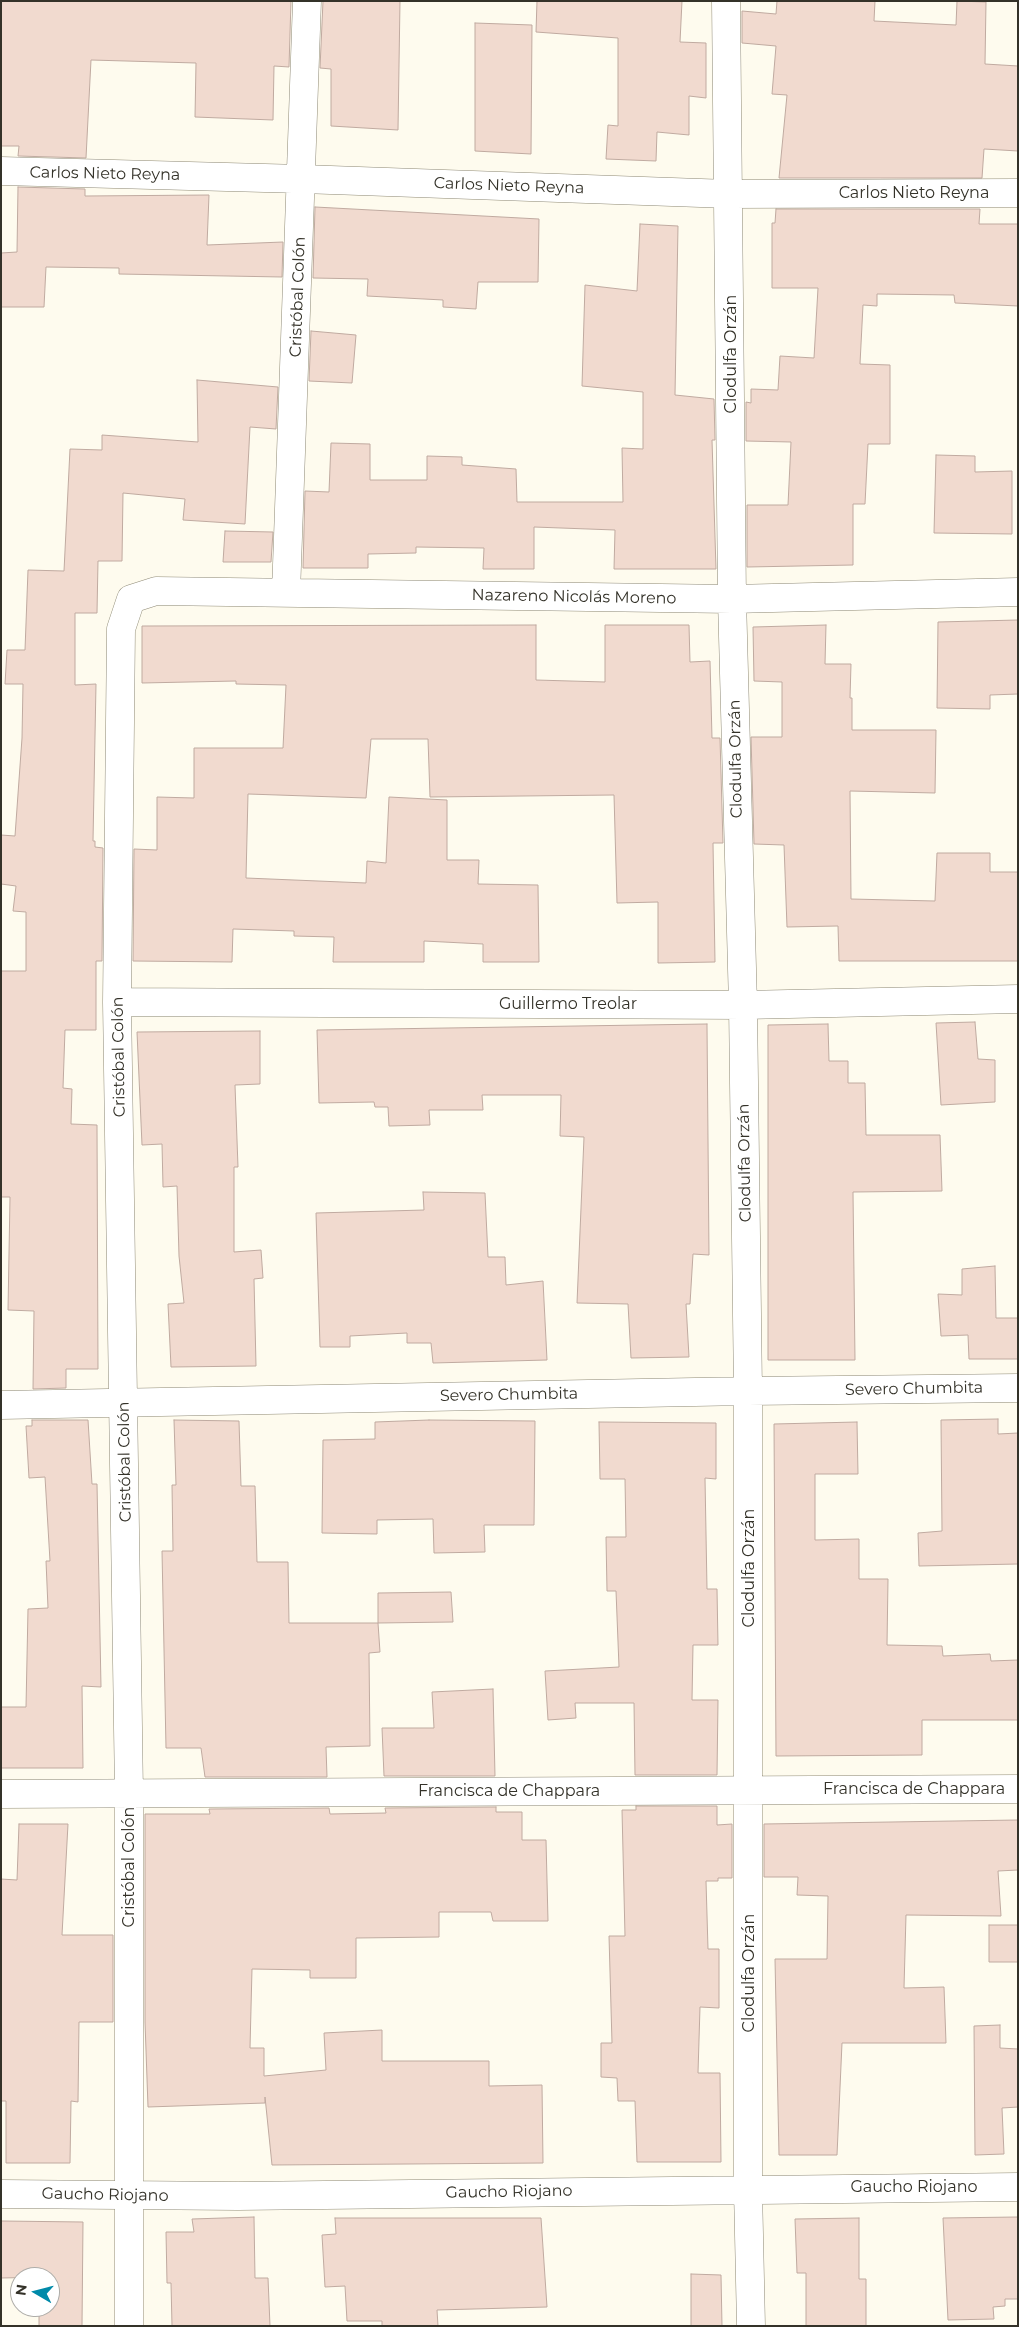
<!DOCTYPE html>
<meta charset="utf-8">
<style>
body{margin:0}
#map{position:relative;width:1019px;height:2327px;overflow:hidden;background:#fefbee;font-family:Montserrat,sans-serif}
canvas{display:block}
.frame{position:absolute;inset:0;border:2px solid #343229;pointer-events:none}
.north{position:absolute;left:10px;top:2267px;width:50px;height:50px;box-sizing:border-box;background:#fff;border:1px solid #aeada9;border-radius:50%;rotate:278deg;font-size:14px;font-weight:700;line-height:20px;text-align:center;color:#343229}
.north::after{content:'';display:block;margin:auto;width:18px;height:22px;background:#008aa9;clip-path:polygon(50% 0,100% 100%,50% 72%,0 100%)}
</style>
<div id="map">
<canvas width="1019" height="2327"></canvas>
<div class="frame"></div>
<div class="north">N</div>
</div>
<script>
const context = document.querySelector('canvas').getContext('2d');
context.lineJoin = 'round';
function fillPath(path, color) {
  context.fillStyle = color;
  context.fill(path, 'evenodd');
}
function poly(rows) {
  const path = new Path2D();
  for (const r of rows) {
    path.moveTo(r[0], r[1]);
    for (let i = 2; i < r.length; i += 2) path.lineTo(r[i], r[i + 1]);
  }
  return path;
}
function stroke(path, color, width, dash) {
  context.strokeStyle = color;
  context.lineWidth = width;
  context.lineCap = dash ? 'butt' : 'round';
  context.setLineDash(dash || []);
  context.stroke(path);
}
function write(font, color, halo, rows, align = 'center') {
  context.font = font + ' Montserrat,sans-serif';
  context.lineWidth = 4.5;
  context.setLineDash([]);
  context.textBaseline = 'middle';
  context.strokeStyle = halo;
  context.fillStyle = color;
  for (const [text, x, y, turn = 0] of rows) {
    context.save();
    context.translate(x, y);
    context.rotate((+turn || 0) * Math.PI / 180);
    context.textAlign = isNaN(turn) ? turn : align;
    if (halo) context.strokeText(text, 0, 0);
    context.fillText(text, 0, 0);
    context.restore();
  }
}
const building = poly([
 [1,1,291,1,289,67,274,66,273,120,195,117,196,63,91,60,86,158,18,156,19,146,1,146,1,1],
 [323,1,400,1,398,130,331,126,331,69,320,68,323,1],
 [537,1,682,1,680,42,706,43,706,98,689,96,689,135,657,132,656,161,606,159,608,125,618,126,618,38,536,32,537,1],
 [777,1,875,1,874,21,956,25,957,1,986,2,985,64,1018,66,1018,151,984,149,982,178,779,178,787,95,772,94,776,46,742,43,742,11,776,14,777,1],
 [475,23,532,25,531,154,475,151,475,23],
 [18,187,85,189,85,196,209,195,207,245,283,242,282,277,119,274,119,268,46,267,44,307,1,307,1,253,17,252,18,187],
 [315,207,539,219,538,282,478,282,476,309,443,307,443,300,367,296,368,279,313,278,315,207],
 [776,209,980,209,979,224,1018,224,1018,306,955,303,954,295,877,294,877,306,863,305,860,364,890,365,890,444,868,444,865,504,853,504,853,565,747,567,747,505,788,505,791,442,746,441,746,402,751,403,751,389,778,390,780,356,814,358,818,288,772,288,772,223,775,223,776,209],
 [640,224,678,226,675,395,714,399,715,440,712,440,716,569,614,569,615,530,534,527,534,569,483,569,484,548,416,547,416,553,368,554,368,568,303,568,305,491,329,492,331,443,370,444,370,480,427,480,427,456,462,457,462,465,516,469,517,502,623,502,622,448,643,449,643,392,582,386,585,285,637,291,640,224],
 [311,331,356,335,352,383,309,381,311,331],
 [197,380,278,387,276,429,250,427,245,524,183,520,185,499,123,493,122,561,98,561,97,613,75,613,75,685,96,684,93,841,95,841,95,847,103,848,102,961,96,961,96,1030,65,1030,63,1088,72,1089,71,1124,97,1125,98,1369,66,1369,66,1388,33,1389,34,1311,8,1310,10,1197,1,1197,1,971,26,971,26,912,13,911,16,886,1,884,1,835,15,836,22,738,23,684,5,684,7,650,25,650,28,570,64,571,70,449,102,450,102,435,198,442,197,380],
 [936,455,975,456,975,472,1012,471,1012,534,934,533,936,455],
 [225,531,273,532,271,562,223,562,225,531],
 [1018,620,1018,694,990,695,990,709,937,708,938,622,1018,620],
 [536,625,536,680,605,682,605,625,689,625,690,662,710,661,712,738,720,738,723,843,713,843,715,962,658,963,658,902,617,903,614,795,430,797,428,739,371,739,366,798,248,794,246,878,366,883,367,861,386,863,389,797,447,800,447,860,479,860,478,884,538,885,539,962,483,962,483,944,424,941,424,962,333,962,334,937,294,936,294,931,233,929,232,962,133,961,134,849,157,850,157,797,194,798,194,748,283,748,286,685,236,684,236,681,142,683,142,626,536,625],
 [826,625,825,664,851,664,850,698,852,698,852,730,936,730,935,793,850,791,851,899,935,901,937,853,990,853,990,872,1018,872,1018,961,839,961,838,926,787,927,784,845,754,844,751,737,782,737,782,682,754,681,753,627,826,625],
 [975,1022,978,1059,995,1060,995,1102,941,1105,936,1023,975,1022],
 [707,1024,709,1255,693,1254,690,1304,686,1304,689,1357,631,1358,628,1304,577,1303,584,1137,560,1136,561,1095,482,1095,483,1110,429,1110,430,1125,389,1126,388,1107,375,1107,374,1102,319,1103,317,1030,707,1024],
 [828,1024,829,1061,848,1061,848,1083,865,1083,866,1135,940,1135,942,1191,853,1192,855,1360,768,1360,768,1025,828,1024],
 [260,1031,260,1084,235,1085,238,1167,234,1167,234,1252,261,1250,263,1278,254,1279,256,1366,171,1367,168,1304,184,1303,179,1256,177,1186,163,1187,162,1144,142,1145,137,1032,260,1031],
 [423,1192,485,1193,488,1257,505,1257,506,1285,543,1281,547,1360,433,1363,431,1343,407,1343,407,1333,350,1336,350,1347,320,1347,316,1213,424,1210,423,1192],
 [995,1266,996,1318,1018,1318,1018,1359,969,1359,968,1335,941,1336,938,1294,962,1295,962,1269,995,1266],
 [998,1419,998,1434,1018,1433,1018,1564,919,1566,918,1533,942,1531,941,1420,998,1419],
 [32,1420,88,1420,92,1484,97,1484,101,1687,82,1686,83,1768,1,1768,1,1707,26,1707,28,1609,48,1608,46,1561,50,1561,45,1477,29,1478,26,1426,32,1426,32,1420],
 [174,1420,239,1421,241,1486,255,1486,257,1562,288,1562,289,1623,378,1623,378,1593,451,1592,453,1622,378,1623,380,1652,369,1653,370,1746,326,1747,327,1777,205,1777,201,1748,166,1748,162,1551,173,1551,172,1485,176,1485,174,1420],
 [429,1420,535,1421,534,1525,484,1525,485,1552,434,1553,433,1519,377,1520,377,1534,322,1533,323,1440,375,1439,375,1422,429,1420],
 [599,1422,716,1423,716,1479,705,1478,707,1589,717,1589,718,1645,693,1645,692,1700,718,1700,717,1775,635,1775,634,1703,575,1703,576,1718,548,1720,545,1671,619,1667,616,1591,607,1591,606,1537,626,1537,625,1479,600,1479,599,1422],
 [857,1422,858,1474,815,1474,815,1540,859,1539,859,1579,888,1579,887,1645,942,1646,943,1656,990,1654,991,1661,1018,1660,1018,1720,922,1720,922,1755,776,1756,774,1424,857,1422],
 [493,1689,495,1776,384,1776,382,1728,434,1728,432,1692,493,1689],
 [636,1806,717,1806,717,1825,732,1824,732,1878,718,1878,718,1881,706,1881,708,1949,719,1949,719,2008,700,2007,698,2073,720,2073,721,2162,637,2162,635,2101,618,2101,617,2078,601,2077,601,2043,612,2043,609,1936,625,1936,622,1810,636,1810,636,1806],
 [496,1807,496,1812,522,1812,522,1840,546,1840,548,1921,493,1921,491,1912,439,1912,439,1937,356,1938,356,1978,310,1978,310,1970,252,1969,250,2048,264,2048,264,2076,326,2070,324,2033,382,2030,382,2061,489,2061,489,2086,542,2085,543,2163,272,2165,265,2097,265,2103,148,2107,145,2022,145,1814,210,1814,209,1809,329,1808,330,1814,386,1813,385,1808,496,1807],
 [1018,1820,1018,1870,998,1871,1001,1916,906,1915,904,1988,944,1987,946,2043,842,2043,837,2155,779,2155,775,1959,827,1959,828,1896,797,1895,798,1877,764,1877,764,1824,1018,1820],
 [19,1824,68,1824,62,1935,113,1935,113,2022,79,2022,78,2102,71,2101,70,2163,6,2163,6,2101,1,2101,1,1879,17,1880,19,1824],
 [989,1925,1018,1925,1018,1962,989,1962,989,1925],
 [1000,2025,1000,2048,1018,2049,1018,2107,1002,2108,1004,2154,975,2155,974,2026,1000,2025],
 [254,2217,255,2278,268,2278,270,2326,172,2326,171,2283,167,2283,166,2232,194,2232,192,2219,254,2217],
 [1018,2217,1018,2299,1005,2299,1005,2306,993,2307,994,2319,948,2320,943,2218,1018,2217],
 [335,2218,541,2218,547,2307,437,2310,438,2326,382,2326,382,2321,347,2321,345,2286,325,2287,322,2235,336,2234,335,2218],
 [859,2218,859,2279,866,2279,866,2326,806,2326,806,2273,797,2273,795,2219,859,2218],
 [1,2221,83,2222,82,2326,39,2326,39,2307,50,2307,50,2277,1,2278,1,2221],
 [691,2274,721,2275,722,2326,691,2326,691,2274]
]);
fillPath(building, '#f1dacf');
stroke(building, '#c0aaa0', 1);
const minor = poly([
 [726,1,732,599,743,1005,748,1391,748,2189,751,2326],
 [1,171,302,179,729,194,1018,193],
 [286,593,307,1],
 [117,1002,743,1005,1018,999],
 [1,1405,748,1391,1018,1388],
 [1,1794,1018,1789],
 [1,2194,238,2196,1018,2187],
 [129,2326,129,1793,117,1002,121,629,131,599,156,591,732,599,1018,592]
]);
stroke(minor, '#8f8a76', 29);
stroke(minor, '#fff', 28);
write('16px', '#343229', '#fff', [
 ["Carlos Nieto Reyna",105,174,1],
 ["Carlos Nieto Reyna",509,186,2],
 ["Carlos Nieto Reyna",914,193],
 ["Cristóbal Colón",298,297,-88],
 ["Clodulfa Orzán",731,354,-90],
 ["Nazareno Nicolás Moreno",574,597,1],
 ["Clodulfa Orzán",736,759,-91],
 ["Guillermo Treolar",568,1004],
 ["Cristóbal Colón",119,1057,-91],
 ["Clodulfa Orzán",745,1163,-91],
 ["Severo Chumbita",914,1389,-1],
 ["Severo Chumbita",509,1395,-1],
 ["Cristóbal Colón",125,1462,-91],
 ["Clodulfa Orzán",749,1568,-90],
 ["Francisca de Chappara",914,1789],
 ["Francisca de Chappara",509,1791],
 ["Cristóbal Colón",129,1867,-90],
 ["Clodulfa Orzán",749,1973,-90],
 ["Gaucho Riojano",914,2187],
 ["Gaucho Riojano",509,2192,-1],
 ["Gaucho Riojano",105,2195,1]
]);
</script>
